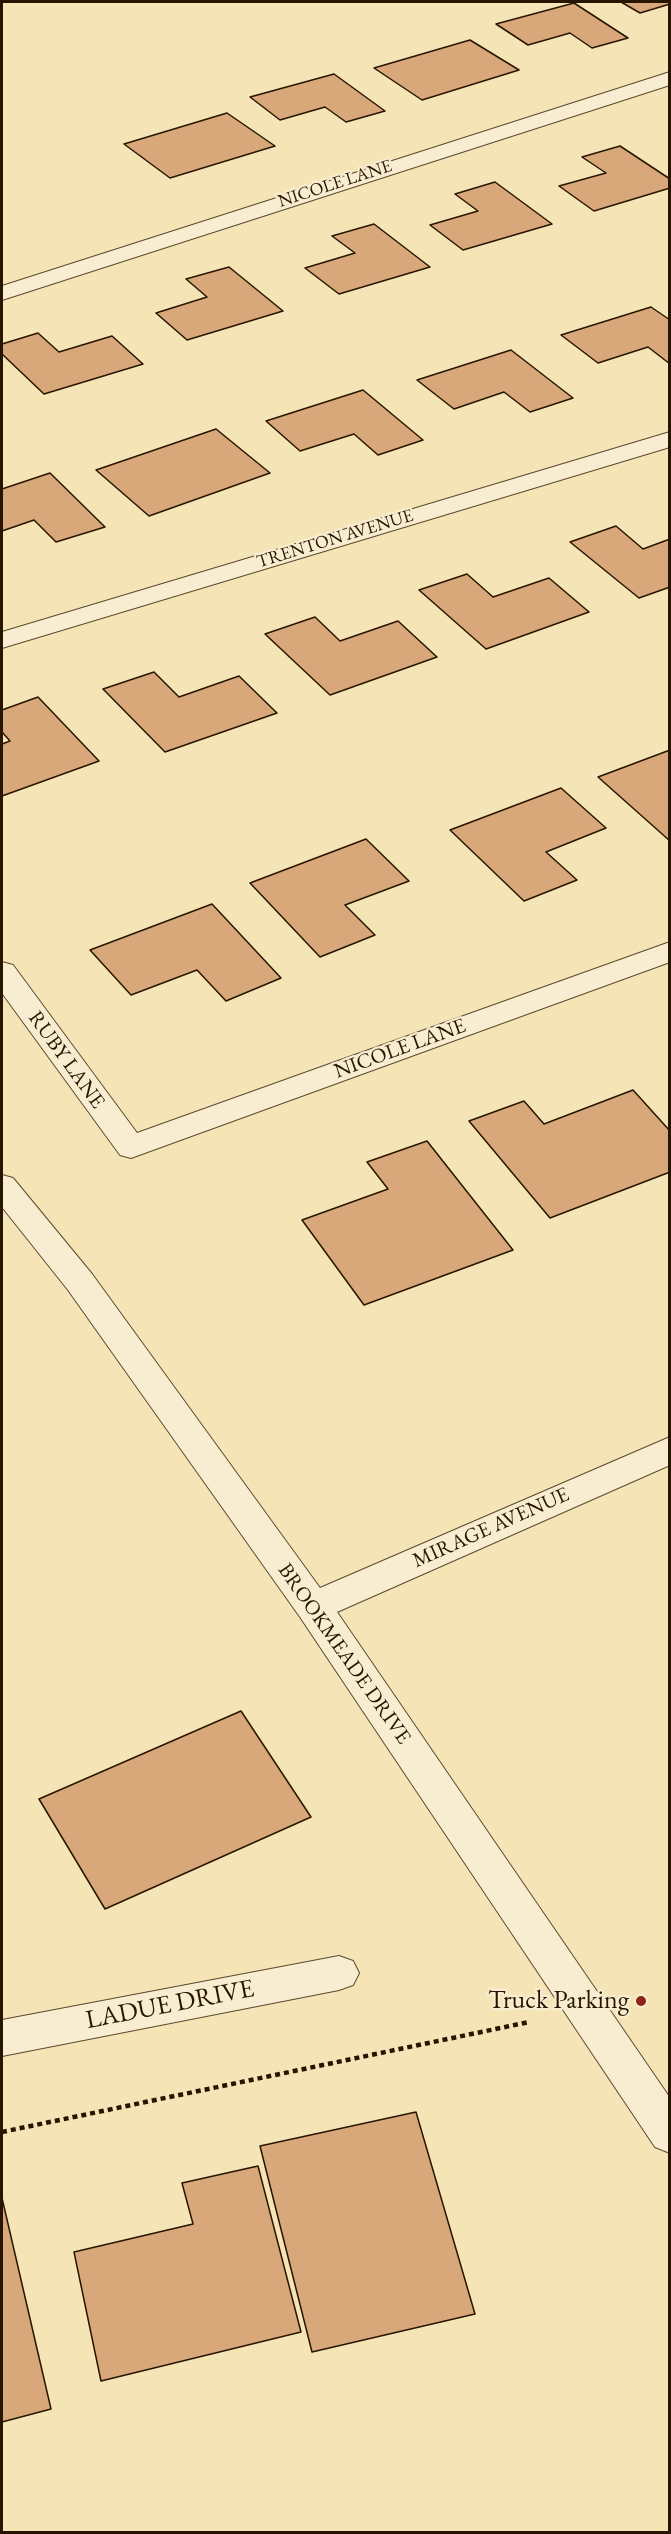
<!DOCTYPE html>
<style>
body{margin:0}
#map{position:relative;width:671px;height:2534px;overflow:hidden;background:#f4e4b6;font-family:"EB Garamond",serif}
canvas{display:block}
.frame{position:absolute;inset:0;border:3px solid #281500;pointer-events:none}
</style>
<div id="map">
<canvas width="671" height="2534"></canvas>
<div class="frame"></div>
</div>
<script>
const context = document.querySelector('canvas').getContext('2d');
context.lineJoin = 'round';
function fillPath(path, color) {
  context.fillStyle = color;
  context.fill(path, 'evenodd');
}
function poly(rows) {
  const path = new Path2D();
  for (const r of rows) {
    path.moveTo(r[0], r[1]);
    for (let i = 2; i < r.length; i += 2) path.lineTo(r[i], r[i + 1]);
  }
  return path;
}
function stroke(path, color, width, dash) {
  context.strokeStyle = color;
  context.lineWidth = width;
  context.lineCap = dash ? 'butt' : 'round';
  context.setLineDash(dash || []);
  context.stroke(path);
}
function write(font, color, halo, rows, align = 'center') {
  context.font = font + ' "EB Garamond",serif';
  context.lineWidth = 4.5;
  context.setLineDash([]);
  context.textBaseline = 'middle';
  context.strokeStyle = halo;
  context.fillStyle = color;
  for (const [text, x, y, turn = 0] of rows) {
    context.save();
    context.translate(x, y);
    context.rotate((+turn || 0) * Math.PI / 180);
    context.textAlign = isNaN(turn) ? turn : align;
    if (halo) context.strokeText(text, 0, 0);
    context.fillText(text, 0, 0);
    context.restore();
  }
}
const building = poly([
 [621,2,670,2,670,4,640,13,621,2],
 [574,3,628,38,592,48,570,33,528,45,496,24,574,3],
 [470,40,519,70,422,100,374,68,470,40],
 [334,74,385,111,346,122,325,107,280,120,250,97,334,74],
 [227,113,275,146,170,178,124,144,227,113],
 [620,146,670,179,670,188,594,211,559,186,606,173,582,157,620,146],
 [495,182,552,224,463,250,430,225,478,211,455,194,495,182],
 [374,224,430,267,339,294,305,268,355,253,332,236,374,224],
 [229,267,283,311,187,340,156,313,207,297,186,279,229,267],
 [651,307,670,320,670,364,648,347,598,363,561,335,651,307],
 [38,333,59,352,112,336,143,364,44,394,2,354,2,344,38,333],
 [511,350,573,398,530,412,504,392,454,409,417,380,511,350],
 [363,390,423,440,378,455,354,434,300,451,266,421,363,390],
 [216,429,270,473,149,516,96,470,216,429],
 [50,473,105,527,56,542,34,520,2,531,2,489,50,473],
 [616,526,643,549,670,539,670,587,639,598,570,542,616,526],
 [467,574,493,597,549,578,589,612,486,649,419,590,467,574],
 [315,617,340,641,398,621,437,657,330,695,265,634,315,617],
 [154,672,179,697,239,676,277,713,165,752,103,689,154,672],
 [38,697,99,761,2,796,2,744,10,741,2,732,2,710,38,697],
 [670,750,670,841,598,777,670,750],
 [561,788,606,828,546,852,577,880,524,901,450,830,561,788],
 [366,839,409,881,345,905,375,935,320,957,250,883,366,839],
 [212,904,281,978,226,1001,197,970,131,995,90,950,212,904],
 [633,1090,670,1131,670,1172,550,1218,469,1121,524,1101,544,1124,633,1090],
 [427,1141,513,1250,364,1305,302,1220,388,1189,367,1162,427,1141],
 [241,1711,311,1817,105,1909,39,1799,241,1711],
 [416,2112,475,2314,312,2352,260,2146,416,2112],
 [258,2166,301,2332,101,2381,74,2252,193,2224,182,2183,258,2166],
 [2,2198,51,2409,2,2422,2,2198]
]);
fillPath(building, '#d8a87a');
stroke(building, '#281500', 1.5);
const minor = poly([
 [670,72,670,85,2,300,2,286,670,72],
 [670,432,670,447,2,648,2,632,670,432],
 [670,942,670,962,131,1158,120,1155,2,993,2,962,13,965,137,1133,670,942],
 [2,1175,13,1178,92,1274,320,1588,670,1437,670,1465,337,1612,670,2098,670,2153,655,2147,300,1617,68,1290,2,1207,2,1175],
 [339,1956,353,1961,359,1973,353,1985,339,1990,2,2056,2,2020,339,1956]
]);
stroke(minor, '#5b492e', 2);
stroke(poly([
 [2,2132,529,2022]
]), '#281500', 4.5, [5, 4]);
fillPath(minor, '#f8edd0');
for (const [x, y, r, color] of [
 [641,2001,6,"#8f2418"]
]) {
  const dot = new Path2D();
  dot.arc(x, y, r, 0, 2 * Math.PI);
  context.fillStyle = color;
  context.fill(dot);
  stroke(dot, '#f8edd0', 2);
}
write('18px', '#281500', '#f8edd0', [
 ["NICOLE LANE",335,184,-18],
 ["TRENTON AVENUE",335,539,-17]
]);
write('21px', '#281500', '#f8edd0', [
 ["NICOLE LANE",400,1049,-20],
 ["RUBY LANE",66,1060,54],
 ["MIRAGE AVENUE",491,1528,-24],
 ["BROOKMEADE DRIVE",344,1654,55]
]);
write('26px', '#281500', '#f8edd0', [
 ["Truck Parking",629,2001]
], 'right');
write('26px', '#281500', '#f8edd0', [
 ["LADUE DRIVE",170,2005,-11]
]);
</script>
